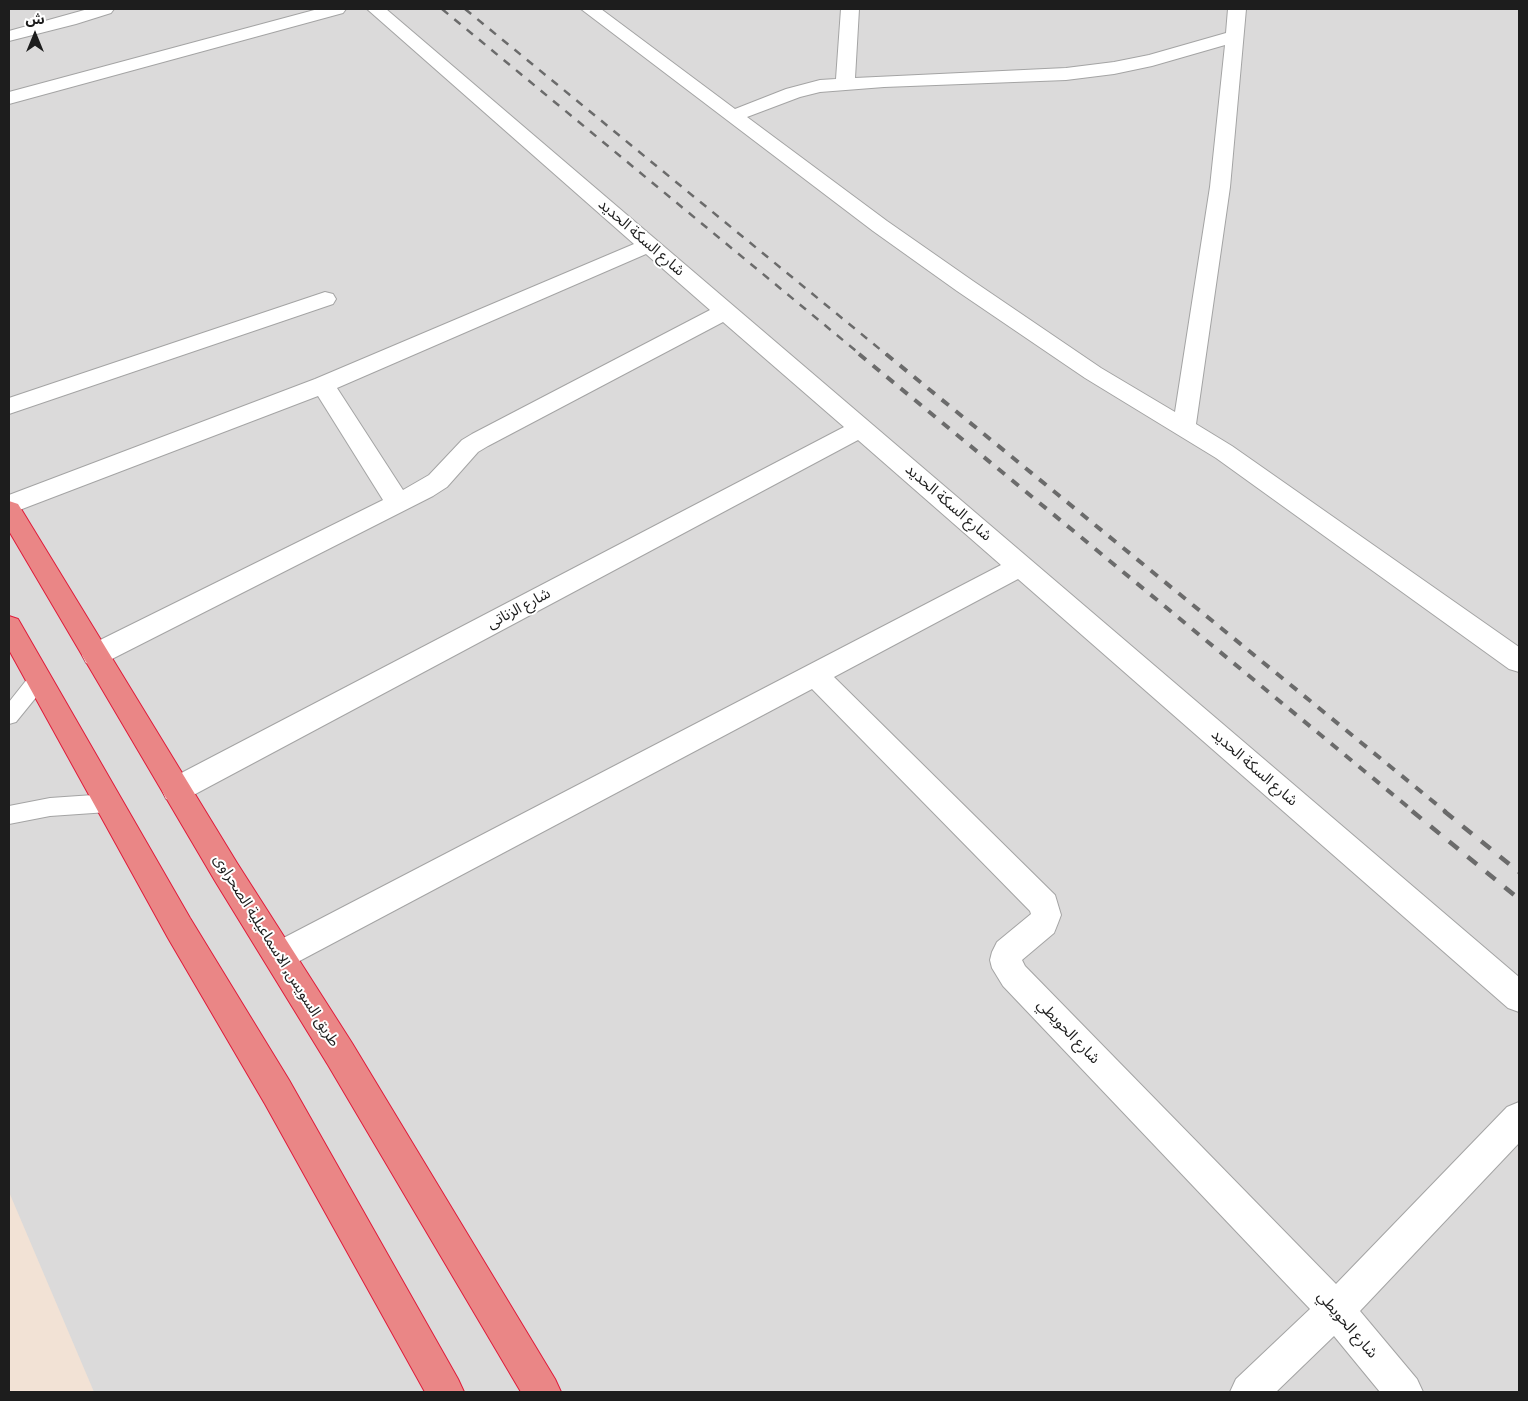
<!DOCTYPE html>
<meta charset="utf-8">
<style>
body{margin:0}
#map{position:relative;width:1528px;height:1401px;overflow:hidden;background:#efede2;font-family:Signika,"Noto Sans Arabic",sans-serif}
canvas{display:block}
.frame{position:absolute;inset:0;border:10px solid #1d1d1d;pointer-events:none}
.north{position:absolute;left:10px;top:10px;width:50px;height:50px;-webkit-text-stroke:4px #fff;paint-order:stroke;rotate:0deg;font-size:14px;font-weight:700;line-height:20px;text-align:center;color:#1d1d1d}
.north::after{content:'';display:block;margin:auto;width:18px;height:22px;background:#1d1d1d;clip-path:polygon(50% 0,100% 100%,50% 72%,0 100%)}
</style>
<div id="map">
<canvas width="1528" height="1401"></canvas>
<div class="frame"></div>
<div class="north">ش</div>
</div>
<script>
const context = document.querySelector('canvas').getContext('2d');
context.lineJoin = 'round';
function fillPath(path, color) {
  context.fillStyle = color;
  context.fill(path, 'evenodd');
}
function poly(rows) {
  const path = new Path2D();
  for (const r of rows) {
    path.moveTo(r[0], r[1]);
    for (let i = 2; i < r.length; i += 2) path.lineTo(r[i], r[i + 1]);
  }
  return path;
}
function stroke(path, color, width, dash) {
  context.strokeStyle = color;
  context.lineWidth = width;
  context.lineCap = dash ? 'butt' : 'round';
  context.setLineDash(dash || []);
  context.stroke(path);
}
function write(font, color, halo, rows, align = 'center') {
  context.font = font + ' Signika,"Noto Sans Arabic",sans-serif';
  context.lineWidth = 4;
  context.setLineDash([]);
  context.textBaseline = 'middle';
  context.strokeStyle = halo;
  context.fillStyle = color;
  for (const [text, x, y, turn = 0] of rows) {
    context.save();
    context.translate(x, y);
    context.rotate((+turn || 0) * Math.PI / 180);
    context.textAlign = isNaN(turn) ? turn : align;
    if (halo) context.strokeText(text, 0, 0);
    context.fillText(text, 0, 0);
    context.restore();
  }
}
fillPath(poly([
 [9,9,1519,9,1519,1392,9,1392]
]), '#dbdada');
fillPath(poly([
 [9,1192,94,1392,9,1392]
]), '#f2e2d5');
const lane = poly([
 [39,671,46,673,49,679,46,685,16,722,9,724,9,702,32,673,39,671],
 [108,794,115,797,119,803,115,809,108,812,50,816,9,824,9,806,50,798,108,794]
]);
const street = poly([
 [88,9,114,9,111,13,76,24,9,41,9,31,88,9],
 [318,9,346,9,343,13,9,104,9,92,318,9],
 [367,9,386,9,1519,977,1519,1012,1508,1008,1018,579,834,677,1055,895,1061,915,1058,923,1054,933,1022,960,1025,966,1336,1284,1507,1107,1519,1102,1519,1143,1360,1311,1417,1379,1423,1392,1380,1392,1334,1336,1276,1392,1230,1392,1236,1379,1310,1309,1003,986,992,968,990,960,992,952,997,942,1031,914,1030,911,812,689,290,966,279,970,268,966,263,956,268,946,1001,565,858,440,186,799,176,802,166,799,162,790,166,781,844,427,723,322,488,446,478,452,447,487,433,496,104,663,95,666,86,663,82,655,86,647,383,500,318,396,9,514,9,495,315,379,634,244,367,9],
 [646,254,710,310,472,434,462,440,429,475,403,490,337,388,646,254],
 [581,9,601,9,735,109,786,89,820,80,836,79,841,9,859,9,855,78,1066,68,1114,62,1149,55,1226,33,1228,9,1246,9,1230,187,1196,424,1232,446,1519,647,1519,672,1509,669,1216,458,1085,378,957,291,873,231,581,9],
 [1225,45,1210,187,1175,412,1101,368,973,281,887,221,747,117,800,97,820,92,884,87,1066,80,1114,74,1152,66,1225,45],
 [325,292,333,294,336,299,333,304,9,414,9,398,325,292]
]);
const highway = poly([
 [9,501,18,504,237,863,352,1043,555,1379,561,1392,521,1392,328,1065,215,881,9,531,9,501],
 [9,616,18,619,190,918,289,1080,458,1379,464,1392,425,1392,265,1104,168,938,9,650,9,616]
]);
stroke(lane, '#a4a4a4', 2);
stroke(street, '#a4a4a4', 2);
stroke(highway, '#e01c3b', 2);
fillPath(lane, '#fff');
fillPath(street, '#fff');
fillPath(highway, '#ea8686');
stroke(poly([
 [442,9,861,355],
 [465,9,887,355]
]), '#6b6b6b', 2.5, [8, 8]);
stroke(poly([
 [859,354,1414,812],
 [886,354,1446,812]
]), '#6b6b6b', 4, [9, 9]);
stroke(poly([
 [1412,811,1519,899],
 [1444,811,1519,872]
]), '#6b6b6b', 4.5, [12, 12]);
write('15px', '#1d1d1d', '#fff', [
 ["شارع السكة الحديد",641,238,41],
 ["شارع السكة الحديد",948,503,41],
 ["شارع الزناتى",519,609,-28],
 ["شارع السكة الحديد",1254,768,41],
 ["طريق السويس, الاسماعيلية الصحراوى",276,951,58],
 ["شارع الحويطي",1068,1032,46],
 ["شارع الحويطي",1347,1325,49]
]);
</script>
